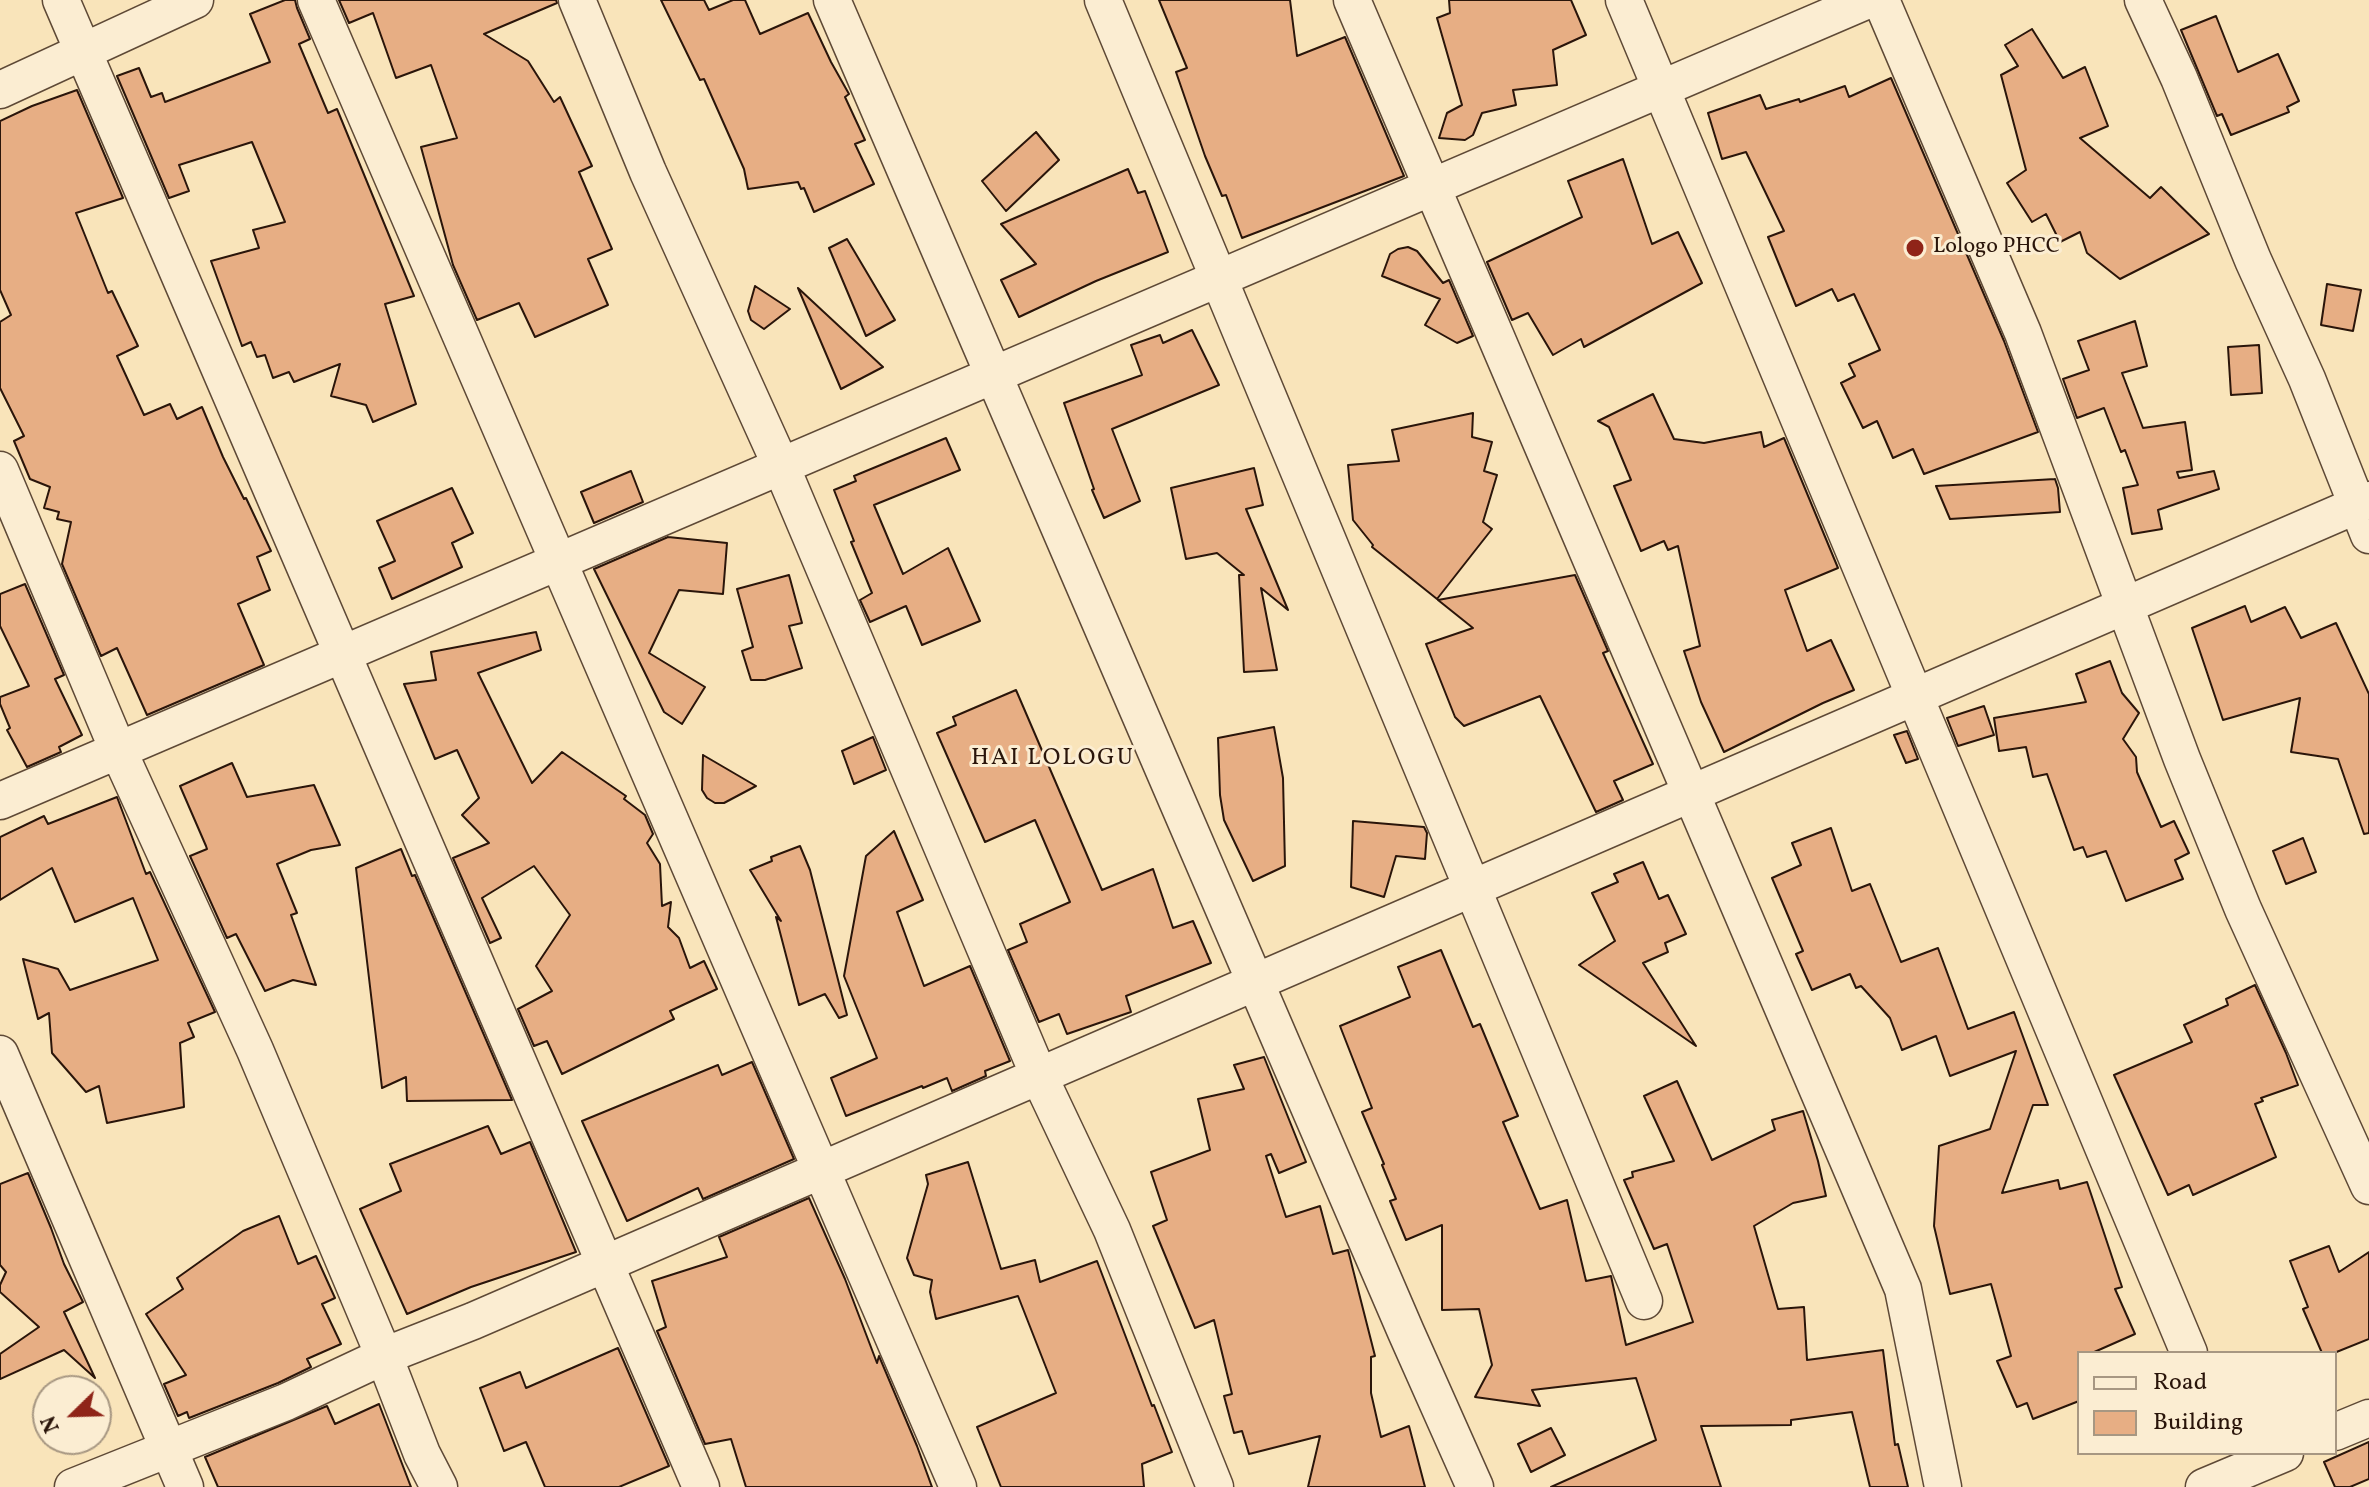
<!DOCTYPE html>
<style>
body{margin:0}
#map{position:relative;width:2369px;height:1487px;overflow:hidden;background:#f9e4ba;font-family:Vollkorn,serif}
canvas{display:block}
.legend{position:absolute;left:2077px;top:1351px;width:260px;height:104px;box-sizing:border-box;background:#fbedd2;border:2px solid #a79782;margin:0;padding:10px 14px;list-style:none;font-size:24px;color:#2a150a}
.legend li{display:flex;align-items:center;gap:16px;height:40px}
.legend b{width:40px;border:2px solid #a79782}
.north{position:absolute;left:32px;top:1375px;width:80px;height:80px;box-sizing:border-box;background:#fbedd2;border:2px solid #a79782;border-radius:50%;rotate:247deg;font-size:22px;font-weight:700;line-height:32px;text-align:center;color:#2a150a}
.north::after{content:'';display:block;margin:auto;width:28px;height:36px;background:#8f2418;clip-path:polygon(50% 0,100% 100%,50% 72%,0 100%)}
</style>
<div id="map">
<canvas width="2369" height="1487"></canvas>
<ul class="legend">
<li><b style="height:10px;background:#fbedd2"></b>Road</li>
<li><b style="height:22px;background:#e7ae84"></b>Building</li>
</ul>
<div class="north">N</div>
</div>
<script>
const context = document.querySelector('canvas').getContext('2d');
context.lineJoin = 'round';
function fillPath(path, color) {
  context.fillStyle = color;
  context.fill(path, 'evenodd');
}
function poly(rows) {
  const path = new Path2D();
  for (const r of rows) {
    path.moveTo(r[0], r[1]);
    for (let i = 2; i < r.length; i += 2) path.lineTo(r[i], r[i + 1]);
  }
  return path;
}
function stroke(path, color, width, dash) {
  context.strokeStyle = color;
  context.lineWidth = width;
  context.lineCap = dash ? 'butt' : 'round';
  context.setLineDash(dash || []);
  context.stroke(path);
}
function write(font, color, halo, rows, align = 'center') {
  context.font = font + ' Vollkorn,serif';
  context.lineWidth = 6;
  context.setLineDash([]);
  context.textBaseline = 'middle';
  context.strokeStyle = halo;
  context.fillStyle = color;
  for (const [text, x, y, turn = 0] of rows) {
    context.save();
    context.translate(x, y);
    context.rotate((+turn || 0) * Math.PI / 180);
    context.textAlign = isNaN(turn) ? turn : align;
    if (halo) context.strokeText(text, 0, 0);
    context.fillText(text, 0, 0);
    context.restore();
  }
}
const building = poly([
 [285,0,295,0,297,8,310,39,299,44,328,113,337,109,414,296,385,304,416,404,373,422,366,405,331,396,340,364,294,382,289,372,273,378,265,355,257,357,251,342,242,346,211,261,259,248,253,230,285,222,252,142,179,165,189,191,169,198,117,76,139,68,151,97,162,93,165,102,270,62,250,14,285,0],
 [339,0,556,0,557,3,484,34,528,61,554,102,560,97,592,166,579,172,612,249,588,259,608,305,535,337,519,303,477,320,453,265,421,147,457,138,431,65,396,78,373,13,349,23,339,0],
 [661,0,704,0,709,10,733,0,745,0,760,34,808,13,831,62,849,94,845,97,865,140,855,144,874,184,814,212,804,188,801,189,798,182,748,189,744,169,704,79,700,80,661,0],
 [1159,0,1290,0,1297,56,1345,37,1404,176,1242,238,1226,195,1222,196,1205,156,1176,72,1187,68,1159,0],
 [1449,0,1571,0,1586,35,1553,50,1557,85,1513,90,1516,105,1482,113,1473,135,1465,140,1439,138,1447,113,1462,105,1437,18,1450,13,1449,0],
 [2216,16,2238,72,2278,54,2299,101,2287,107,2289,112,2231,135,2222,114,2217,116,2181,30,2216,16],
 [2032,29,2063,78,2085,67,2108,126,2080,138,2150,198,2161,187,2209,234,2120,279,2087,253,2080,232,2060,242,2046,214,2032,222,2007,183,2026,170,2001,75,2018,66,2005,45,2032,29],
 [1891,78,2004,341,2038,432,1924,474,1913,449,1893,458,1877,421,1863,428,1841,383,1855,376,1849,364,1880,350,1854,294,1838,301,1832,289,1796,306,1768,237,1784,231,1746,152,1722,159,1708,113,1760,95,1766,109,1799,99,1800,102,1845,86,1849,97,1891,78],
 [77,90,123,198,76,213,108,293,112,291,138,346,117,356,144,415,170,404,177,419,202,407,223,457,244,499,246,498,271,551,257,557,270,590,238,604,264,665,147,715,117,648,101,656,62,564,71,522,57,519,59,512,44,508,50,487,30,479,14,441,24,436,0,388,0,322,11,315,0,290,0,121,32,106,77,90],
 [1036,132,1059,160,1006,211,982,181,1036,132],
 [1623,159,1652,244,1678,232,1702,283,1584,347,1581,339,1553,355,1528,313,1512,320,1487,262,1582,217,1568,181,1623,159],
 [1128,169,1138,193,1145,191,1168,252,1096,281,1019,317,1001,280,1036,264,1001,224,1128,169],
 [847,239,895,320,866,336,829,248,847,239],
 [1408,247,1417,251,1443,283,1449,280,1473,336,1457,343,1425,325,1440,299,1382,276,1390,254,1398,249,1408,247],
 [2327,284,2361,290,2353,331,2321,325,2327,284],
 [755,286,790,309,764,329,751,320,748,311,755,286],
 [798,288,883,367,841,389,798,288],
 [2135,321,2147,366,2122,373,2143,428,2185,422,2192,470,2177,472,2179,478,2214,471,2219,489,2158,510,2162,529,2132,534,2123,488,2138,485,2125,450,2121,452,2104,408,2077,418,2063,379,2089,370,2078,341,2135,321],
 [1192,330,1219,385,1112,429,1140,501,1104,518,1092,490,1094,489,1064,403,1142,375,1131,345,1160,335,1163,343,1192,330],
 [2259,345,2262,393,2231,395,2228,347,2259,345],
 [1653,394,1674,439,1704,443,1761,432,1764,447,1784,438,1838,568,1785,590,1807,651,1831,640,1854,690,1823,703,1724,752,1701,702,1684,651,1700,646,1678,546,1668,550,1664,541,1641,551,1614,486,1631,480,1609,427,1598,421,1653,394],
 [1473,413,1472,437,1492,442,1484,471,1497,475,1483,522,1492,529,1437,599,1372,547,1373,545,1353,520,1348,465,1399,461,1392,430,1473,413],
 [946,438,960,470,874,505,903,574,948,548,980,621,922,645,906,606,870,622,860,600,872,593,851,542,854,541,834,490,856,481,854,476,946,438],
 [1254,468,1263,505,1246,509,1288,610,1261,588,1277,670,1244,672,1239,575,1244,575,1217,553,1186,559,1171,488,1254,468],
 [631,471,643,502,594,523,581,492,631,471],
 [2055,479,2058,488,2060,512,1950,519,1936,486,2055,479],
 [452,488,473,533,452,543,462,567,392,599,379,568,395,561,377,521,452,488],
 [668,537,727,543,723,594,679,590,649,653,705,687,682,724,664,712,594,569,668,537],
 [789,575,802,623,789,626,802,668,765,680,751,680,742,651,753,647,737,589,789,575],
 [1575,575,1608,651,1603,653,1653,764,1614,781,1623,800,1596,812,1540,696,1464,726,1455,717,1426,644,1473,628,1438,600,1575,575],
 [25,584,64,675,55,679,82,735,59,747,61,752,27,767,7,730,10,728,0,704,0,697,29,686,0,626,0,594,25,584],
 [2245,606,2251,622,2285,607,2301,638,2336,623,2369,694,2369,833,2364,834,2338,759,2291,752,2300,698,2223,720,2192,628,2245,606],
 [536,632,541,650,478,673,532,783,562,752,626,796,624,799,645,815,653,834,647,843,660,864,662,906,671,902,668,927,679,938,690,968,704,961,717,989,670,1011,674,1019,562,1074,547,1041,534,1046,518,1009,552,991,536,966,570,915,534,866,482,898,501,938,490,943,453,858,489,843,462,815,479,798,457,750,435,759,404,684,436,680,431,652,536,632],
 [2110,661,2122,693,2139,713,2123,739,2136,757,2137,772,2161,827,2174,821,2189,853,2175,860,2183,879,2126,901,2106,851,2087,857,2083,847,2074,850,2047,774,2033,777,2026,747,1999,751,1994,718,2086,702,2076,674,2110,661],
 [1016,690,1102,890,1153,869,1173,928,1193,921,1211,963,1126,996,1131,1012,1067,1034,1059,1014,1039,1022,1008,950,1027,942,1020,924,1070,902,1035,820,985,842,937,733,956,725,953,717,1016,690],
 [1984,706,1994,735,1958,746,1947,718,1984,706],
 [1274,727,1283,778,1285,866,1253,881,1224,820,1220,795,1218,738,1274,727],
 [1907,731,1918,759,1906,763,1894,735,1907,731],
 [873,737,886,770,854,784,842,751,873,737],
 [703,755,756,786,724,803,715,803,707,798,702,790,703,755],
 [232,763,247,797,314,785,340,845,311,850,277,864,297,913,291,915,316,985,293,980,265,991,236,934,227,938,190,856,207,849,206,846,180,786,232,763],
 [117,797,146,874,150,872,215,1012,188,1023,194,1037,180,1043,184,1107,107,1123,99,1086,86,1092,52,1053,49,1013,38,1019,23,959,58,969,70,990,158,960,133,898,75,922,52,868,0,900,0,837,44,816,48,824,117,797],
 [1353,821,1424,827,1427,833,1425,859,1396,856,1384,897,1351,887,1353,821],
 [1831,828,1852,891,1870,884,1901,962,1938,948,1968,1029,2014,1012,2048,1105,2033,1105,2002,1193,2058,1180,2060,1189,2087,1182,2122,1287,2115,1289,2135,1334,2092,1353,2079,1353,2079,1401,2033,1419,2027,1403,2017,1407,1997,1361,2011,1356,1991,1284,1950,1294,1934,1226,1939,1146,1990,1129,2016,1051,1950,1076,1936,1036,1902,1050,1890,1018,1861,986,1856,988,1850,974,1812,990,1796,954,1803,951,1772,878,1801,865,1792,843,1831,828],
 [894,831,923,900,897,912,924,986,970,966,1010,1061,985,1071,986,1076,952,1091,947,1078,923,1088,922,1086,846,1116,831,1078,877,1058,844,976,866,856,894,831],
 [2303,838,2316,872,2286,884,2273,851,2303,838],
 [800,846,810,870,847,1015,839,1018,825,994,799,1005,776,917,781,921,750,870,772,861,771,857,800,846],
 [401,849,412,876,415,875,512,1100,407,1101,406,1077,382,1088,356,868,401,849],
 [1643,862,1659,899,1668,895,1686,934,1665,943,1668,952,1643,963,1696,1046,1579,965,1615,941,1592,893,1618,882,1614,874,1643,862],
 [1441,950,1473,1027,1480,1024,1518,1116,1503,1122,1540,1209,1567,1200,1586,1281,1611,1276,1626,1345,1693,1322,1667,1244,1654,1249,1624,1180,1633,1177,1632,1172,1674,1161,1644,1096,1677,1081,1712,1160,1775,1130,1772,1120,1803,1111,1818,1161,1826,1196,1793,1203,1754,1226,1778,1309,1804,1307,1807,1360,1883,1350,1895,1445,1898,1444,1908,1487,1870,1487,1852,1412,1791,1420,1791,1425,1701,1426,1721,1487,1551,1487,1656,1440,1636,1378,1532,1390,1540,1406,1475,1397,1492,1365,1479,1309,1442,1310,1442,1225,1406,1240,1390,1201,1396,1199,1382,1165,1384,1164,1362,1112,1372,1108,1340,1026,1410,997,1398,967,1441,950],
 [2255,985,2286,1053,2298,1085,2261,1098,2263,1101,2255,1104,2276,1157,2193,1195,2189,1185,2168,1195,2114,1075,2192,1042,2184,1025,2228,1005,2226,999,2255,985],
 [1264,1057,1306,1162,1279,1173,1271,1154,1266,1156,1286,1217,1320,1206,1333,1254,1348,1250,1375,1356,1371,1357,1371,1393,1381,1437,1409,1426,1425,1487,1308,1487,1320,1436,1249,1454,1242,1431,1234,1433,1224,1396,1232,1394,1214,1320,1195,1328,1153,1226,1167,1220,1151,1172,1210,1150,1198,1099,1244,1089,1234,1065,1264,1057],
 [752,1062,794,1159,703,1199,698,1188,627,1221,582,1121,718,1065,722,1075,752,1062],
 [488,1126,501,1154,530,1142,576,1252,471,1287,407,1314,360,1209,401,1191,390,1164,488,1126],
 [968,1162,1001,1269,1035,1260,1040,1282,1097,1261,1152,1406,1154,1405,1172,1452,1142,1464,1144,1487,1001,1487,977,1427,1056,1393,1018,1296,936,1319,930,1292,932,1280,914,1275,907,1258,928,1184,926,1175,968,1162],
 [28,1173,51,1228,64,1264,83,1302,64,1312,95,1378,64,1350,0,1379,0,1354,39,1327,0,1292,0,1285,6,1272,0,1265,0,1184,28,1173],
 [809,1198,845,1279,877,1363,879,1356,917,1446,932,1487,746,1487,731,1439,705,1444,657,1331,666,1327,652,1281,727,1257,719,1237,809,1198],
 [279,1216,298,1264,316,1256,335,1298,322,1304,341,1344,307,1359,311,1367,278,1383,189,1418,187,1412,178,1416,164,1384,186,1375,146,1314,183,1289,177,1278,243,1231,279,1216],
 [2329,1246,2339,1272,2369,1252,2369,1339,2334,1353,2322,1353,2303,1309,2308,1307,2290,1261,2329,1246],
 [618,1348,669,1466,619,1487,545,1487,526,1442,504,1451,480,1388,520,1372,526,1388,618,1348],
 [379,1404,411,1487,218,1487,205,1457,327,1406,335,1424,379,1404],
 [1551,1428,1565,1455,1531,1472,1518,1444,1551,1428],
 [2369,1442,2369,1479,2350,1487,2335,1487,2324,1462,2369,1442]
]);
fillPath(building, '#e7ae84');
stroke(building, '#2a150a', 2);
const minor = poly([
 [61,0,701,1487],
 [316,0,958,1487],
 [577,0,648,172,781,466,1039,1076,1112,1230,1215,1487],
 [832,0,1406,1332,1475,1487],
 [1103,0,1644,1301],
 [1352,0,1903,1289,1943,1487],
 [1624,0,2189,1353],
 [1881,0,2023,333,2182,759,2243,909,2369,1186],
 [2143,0,2179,78,2253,260,2307,379,2369,535],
 [0,90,195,0],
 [0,470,118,750,255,1050,384,1356,422,1454,439,1487],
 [0,801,1868,0],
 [0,1054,185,1487],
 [2335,1432,2369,1418],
 [73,1487,286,1402,384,1356,473,1321,2369,500],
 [2204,1487,2285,1453]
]);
stroke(minor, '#5e4936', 39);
stroke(minor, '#fbedd2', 36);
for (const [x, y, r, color] of [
 [1915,248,10,"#8f2418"]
]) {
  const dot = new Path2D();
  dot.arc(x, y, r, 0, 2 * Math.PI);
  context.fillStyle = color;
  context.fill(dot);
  stroke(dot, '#fbedd2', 3);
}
write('22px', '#2a150a', '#fbedd2', [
 ["Lologo PHCC",1933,248]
], 'left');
context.letterSpacing = '2px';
write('24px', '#2a150a', '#fbedd2', [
 ["HAI LOLOGU",1053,760]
]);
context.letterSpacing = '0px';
</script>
